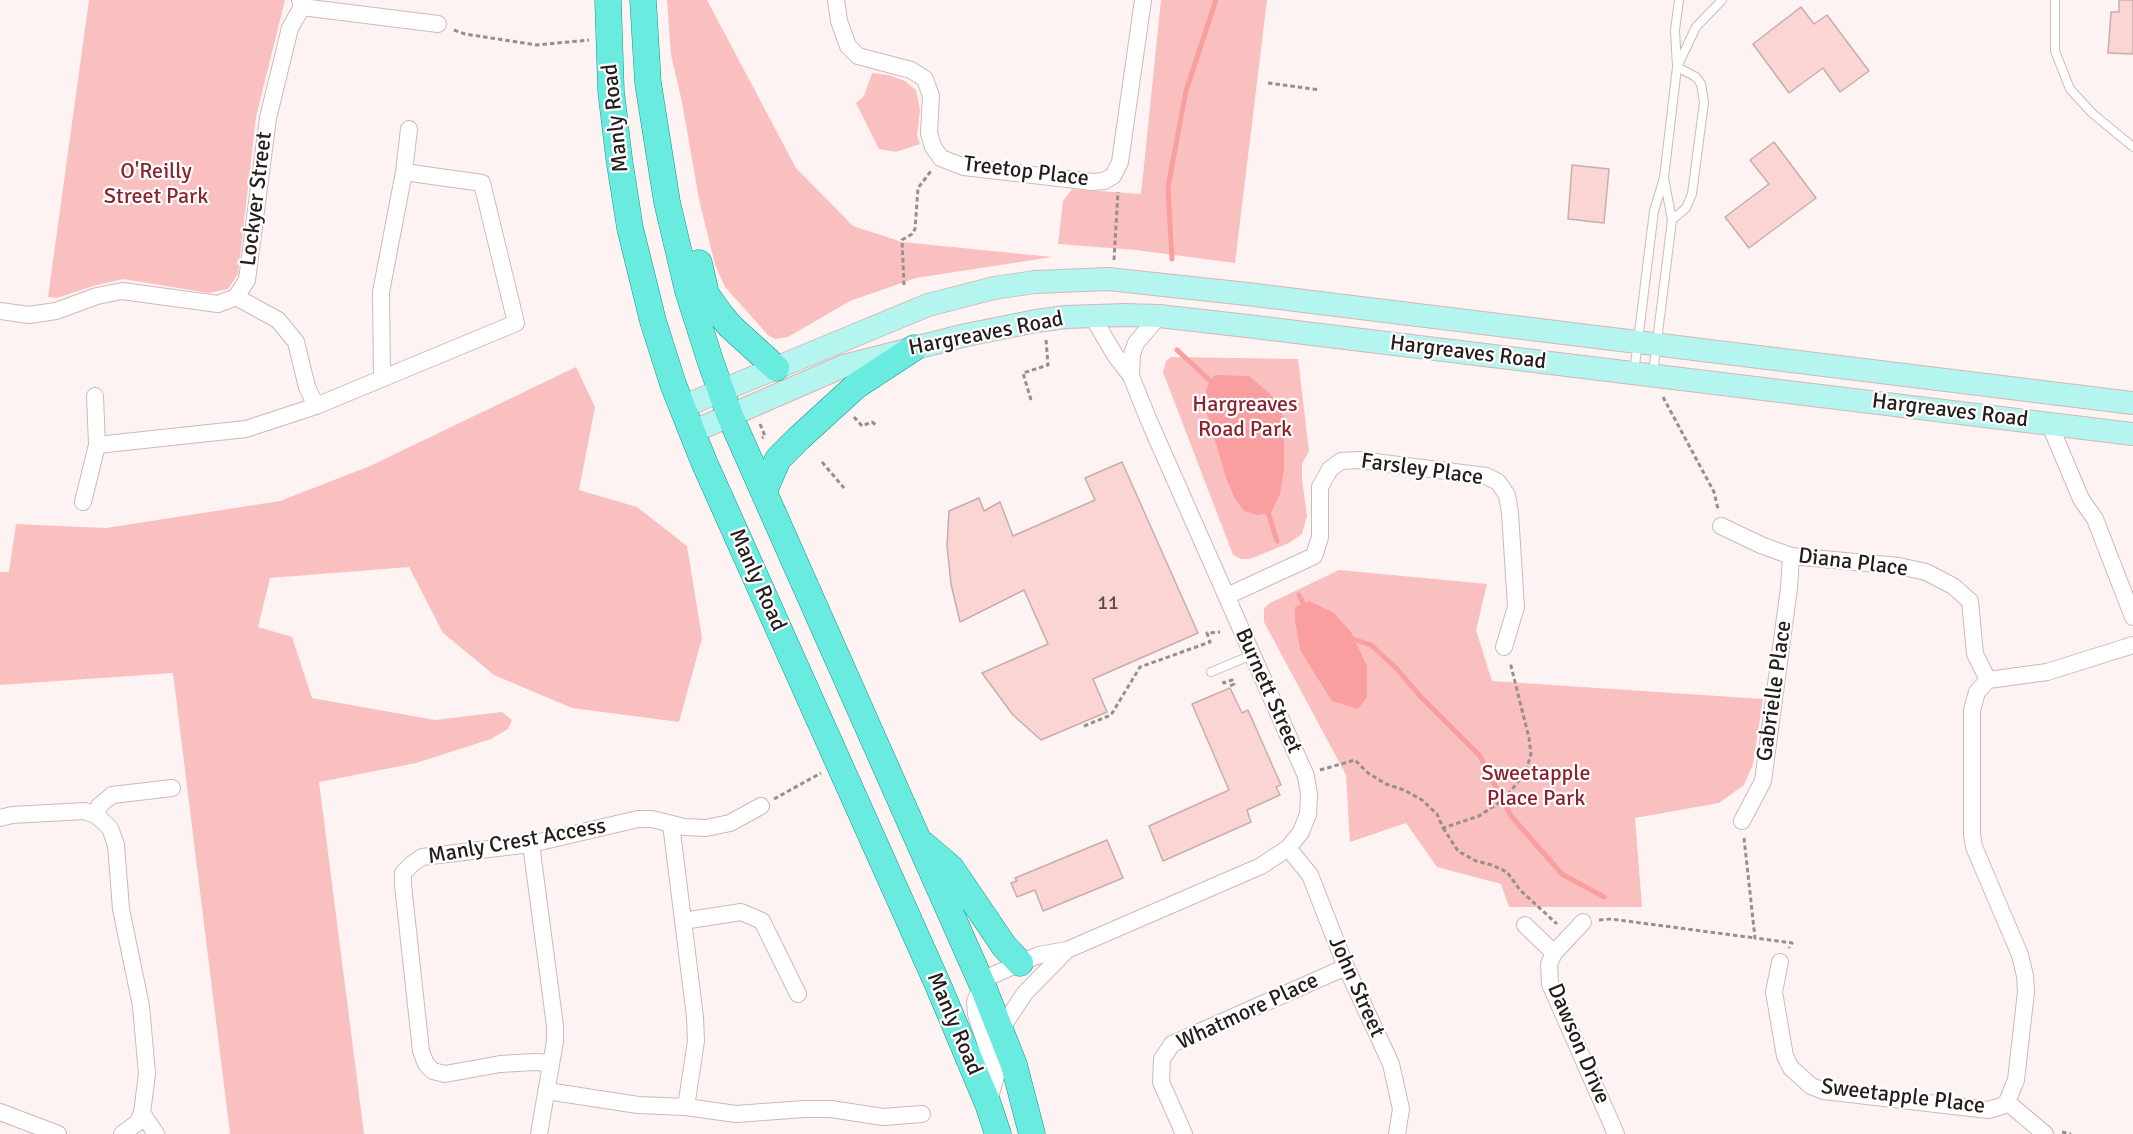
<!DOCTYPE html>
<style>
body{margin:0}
canvas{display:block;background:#fef3f3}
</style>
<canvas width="2133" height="1134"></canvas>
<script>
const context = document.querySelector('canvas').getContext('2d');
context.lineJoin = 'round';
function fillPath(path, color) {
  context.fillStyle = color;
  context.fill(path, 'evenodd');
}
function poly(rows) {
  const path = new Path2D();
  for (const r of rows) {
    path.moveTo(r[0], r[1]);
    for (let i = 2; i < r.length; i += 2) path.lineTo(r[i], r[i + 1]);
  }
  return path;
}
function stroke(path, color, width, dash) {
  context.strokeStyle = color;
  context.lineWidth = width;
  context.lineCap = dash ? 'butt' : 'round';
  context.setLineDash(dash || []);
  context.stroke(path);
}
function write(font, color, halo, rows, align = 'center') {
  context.font = font + ' Signika,sans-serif';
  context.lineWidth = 4.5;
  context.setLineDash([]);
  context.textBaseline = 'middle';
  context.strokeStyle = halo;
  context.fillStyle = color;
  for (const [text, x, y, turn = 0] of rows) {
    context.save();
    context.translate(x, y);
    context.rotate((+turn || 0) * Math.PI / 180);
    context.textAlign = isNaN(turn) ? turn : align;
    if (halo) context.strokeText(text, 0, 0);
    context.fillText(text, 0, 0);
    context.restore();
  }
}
fillPath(poly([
 [89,0,285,0,256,117,238,274,228,289,209,293,123,279,93,286,57,298,48,297],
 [667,0,707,0,796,168,853,226,902,242,1052,257,916,278,850,301,788,337,775,339,768,335,725,287,715,265,699,199,682,102,671,55],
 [1161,0,1267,0,1235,263,1136,250,1058,244,1063,201,1072,189,1141,194],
 [872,73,889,75,905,81,916,90,920,109,917,136,920,144,896,152,879,149,856,103,864,96],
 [1171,357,1298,359,1309,451,1302,464,1302,479,1307,516,1302,534,1289,543,1250,559,1241,559,1233,555,1163,372,1166,361],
 [576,367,595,407,579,490,637,507,687,546,702,638,679,722,572,708,494,675,443,633,409,567,270,578,258,627,292,637,312,698,435,720,502,712,512,720,508,729,491,739,416,763,319,782,364,1134,230,1134,173,673,0,685,0,572,9,572,16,524,106,528,280,501,370,466],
 [1339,570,1487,584,1476,630,1492,681,1763,699,1753,764,1744,785,1719,803,1635,818,1642,907,1509,907,1501,884,1437,867,1406,823,1350,842,1346,775,1264,622,1264,608,1270,603]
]), '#fac0c0');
fillPath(poly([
 [1215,375,1249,376,1269,393,1277,403,1284,418,1284,469,1280,494,1271,513,1257,515,1244,511,1235,499,1226,478,1204,403,1207,387],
 [1309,601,1334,613,1351,632,1367,666,1367,697,1358,709,1332,701,1300,650,1295,621,1295,607]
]), '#f99fa0');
stroke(poly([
 [1172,259,1168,187,1186,91,1216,0],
 [1177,350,1215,385],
 [1267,509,1277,541],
 [1299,595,1306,609],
 [1350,638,1371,645,1396,668,1419,695,1480,756,1511,816,1562,874,1604,897]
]), '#f99fa0', 5);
const building = poly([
 [2119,0,2133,0,2133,54,2108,53,2111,12,2119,12,2119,0],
 [1801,7,1814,24,1827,15,1869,71,1840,92,1823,68,1789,93,1753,44,1801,7],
 [1774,142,1816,198,1749,248,1725,217,1769,184,1750,160,1774,142],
 [1572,165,1609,169,1604,223,1568,219,1572,165],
 [1122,462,1198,633,1093,679,1107,712,1041,740,1013,715,982,673,1048,644,1024,590,960,622,951,584,947,546,949,511,979,498,984,511,1000,502,1013,536,1095,500,1085,478,1122,462],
 [1230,688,1242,713,1248,710,1281,785,1276,787,1280,795,1247,810,1251,822,1163,861,1149,826,1229,790,1192,704,1230,688],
 [1107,840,1123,878,1043,911,1035,890,1017,897,1011,883,1017,881,1015,878,1107,840]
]);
fillPath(building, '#fbd4d4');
stroke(building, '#c8adad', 1.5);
const service = poly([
 [1679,0,1675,30,1677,67,1696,27,1722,0],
 [2055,0,2055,51,2070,89,2092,113,2133,147],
 [1634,373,1654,211,1664,178,1677,67,1696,77,1701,84,1704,102,1692,194,1686,208,1672,220],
 [1653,373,1672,220,1664,178],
 [1211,672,1252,655]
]);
const minor = poly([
 [836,0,839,21,848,46,858,56,911,70,925,79,931,96,929,133,933,147,941,158,964,167,1093,182,1104,181,1113,176,1120,162,1143,0],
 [302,7,438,24],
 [236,297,278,320,296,342,307,387,316,406],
 [0,311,29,315,56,311,97,296,122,291,218,304,236,297,247,280,268,118,290,28,302,7,300,0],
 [1131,376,1132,354,1136,343,1159,316],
 [382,379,381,292,404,172,409,129],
 [2049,423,2081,499,2095,519,2133,617],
 [97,445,246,429,316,406,516,323,482,183,404,172],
 [83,502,97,445,95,396],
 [1721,526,1761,545,1791,556,1899,566,1926,572,1953,586,1970,601,1975,654,1988,680],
 [1227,596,1314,556,1320,537,1320,487,1330,469,1341,461,1359,460,1486,476,1498,482,1507,495,1510,513,1516,607,1504,647],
 [97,816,99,806,112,795,172,788],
 [0,818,12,815,85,811,97,816,110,828,116,845,121,909,141,1006,147,1074,142,1113,137,1123,122,1134],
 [1742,821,1763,781,1789,588,1791,556],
 [671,824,695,1017,696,1041,686,1107],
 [531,844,555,1026,555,1041,539,1134],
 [1288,848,1310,875,1346,967,1391,1064,1401,1109,1397,1134],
 [683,921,741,912,762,921,798,994],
 [1525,925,1554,953,1583,922],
 [1554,953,1549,964,1550,984,1616,1134],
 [1780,962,1774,992,1785,1056,1791,1068,1811,1086,1824,1091,1988,1110,2002,1106,2007,1102,2016,1080,2026,992,2025,976,2020,955,1974,847,1972,834,1972,710,1977,692,1988,680,2047,672,2133,645],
 [1001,1029,1025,993,1067,950],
 [550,1063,535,1062,500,1064,445,1074,433,1071,426,1064,421,1051,403,885,403,873,412,864,422,857,531,844,638,819,652,819,684,827,706,828,730,823,761,806],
 [547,1091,638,1105,686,1107,736,1114,804,1109,831,1109,883,1117,922,1114],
 [2007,1102,2045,1134],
 [988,1104,996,1076,976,1014,975,1002,982,984,991,976,1020,963,1039,955,1067,950,1261,866,1288,848,1301,832,1308,814,1309,795,1306,776,1149,421,1131,376,1115,355,1092,316],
 [0,1112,58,1134],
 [142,1113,156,1134],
 [1184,1134,1161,1082,1162,1059,1172,1044,1346,967]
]);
const secondary = poly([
 [682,407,928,305,994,288,1035,282,1108,279,1247,294,2133,403],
 [692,432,844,366,966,335,1036,321,1066,317,1125,315,1159,316,1247,326,2133,434]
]);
const primary = poly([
 [608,0,611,91,619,158,630,228,653,321,673,384,704,462,938,985,988,1104,998,1134],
 [643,0,648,83,667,202,688,291,711,363,730,416,982,984,1014,1065,1032,1134],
 [699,263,706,294,720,314,730,326,776,368],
 [764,491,778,459,799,438,856,386,914,348],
 [924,845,951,868,1004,946,1020,963]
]);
stroke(service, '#d2b7b7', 10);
stroke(minor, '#d2b7b7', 18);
stroke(secondary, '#d2b7b7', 24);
stroke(primary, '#11998c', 27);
stroke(poly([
 [454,30,465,34,537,45,589,40],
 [1268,83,1320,90],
 [1114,260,1118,192],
 [904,285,902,240,912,234,915,229,918,188,931,171],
 [1663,397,1714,492,1718,509],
 [1031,400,1023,373,1048,365,1046,340],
 [854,417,862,426,872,422,876,425],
 [760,424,765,436,762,438],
 [822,462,844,488],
 [1223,681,1224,683,1232,680,1234,684,1230,686],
 [1084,726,1111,715,1140,667,1210,642,1207,633,1220,632],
 [1320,770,1355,760,1368,773,1386,784,1404,790,1422,800,1437,814,1443,828,1479,816,1500,802,1510,792,1526,771,1531,754,1529,738,1510,662],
 [774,799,821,773],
 [1443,828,1458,851,1476,861,1492,865,1507,872,1520,890,1557,924],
 [1744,838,1755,938,1792,943,1789,948],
 [1599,920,1611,919,1755,938],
 [2062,1132,2071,1134]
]), '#988e8e', 3, [4.5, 3]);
stroke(service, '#fff', 8);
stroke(minor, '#fff', 16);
stroke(secondary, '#b4f5ef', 22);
stroke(primary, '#69ebdf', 26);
write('20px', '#5b4a4a', null, [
 ["11",1108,604]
]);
write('22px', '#261c1c', '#fff', [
 ["Manly Road",616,118,-96],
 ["Treetop Place",1026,172,7],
 ["Lockyer Street",257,199,-83],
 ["Hargreaves Road",986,334,-11],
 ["Hargreaves Road",1468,353,7],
 ["Hargreaves Road",1950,411,7],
 ["Farsley Place",1422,470,8],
 ["Diana Place",1853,563,7],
 ["Manly Road",757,580,66],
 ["Burnett Street",1268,691,66],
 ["Gabrielle Place",1775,691,-82],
 ["Manly Crest Access",517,842,-10],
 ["John Street",1356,987,66],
 ["Whatmore Place",1248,1012,-25],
 ["Manly Road",954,1024,67],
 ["Dawson Drive",1578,1044,67],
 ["Sweetapple Place",1903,1097,7]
]);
write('22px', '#8b2330', '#fff', [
 ["O'Reilly",156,172],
 ["Street Park",156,197],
 ["Hargreaves",1245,405],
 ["Road Park",1245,430],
 ["Sweetapple",1536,774],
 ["Place Park",1536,799]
]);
</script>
